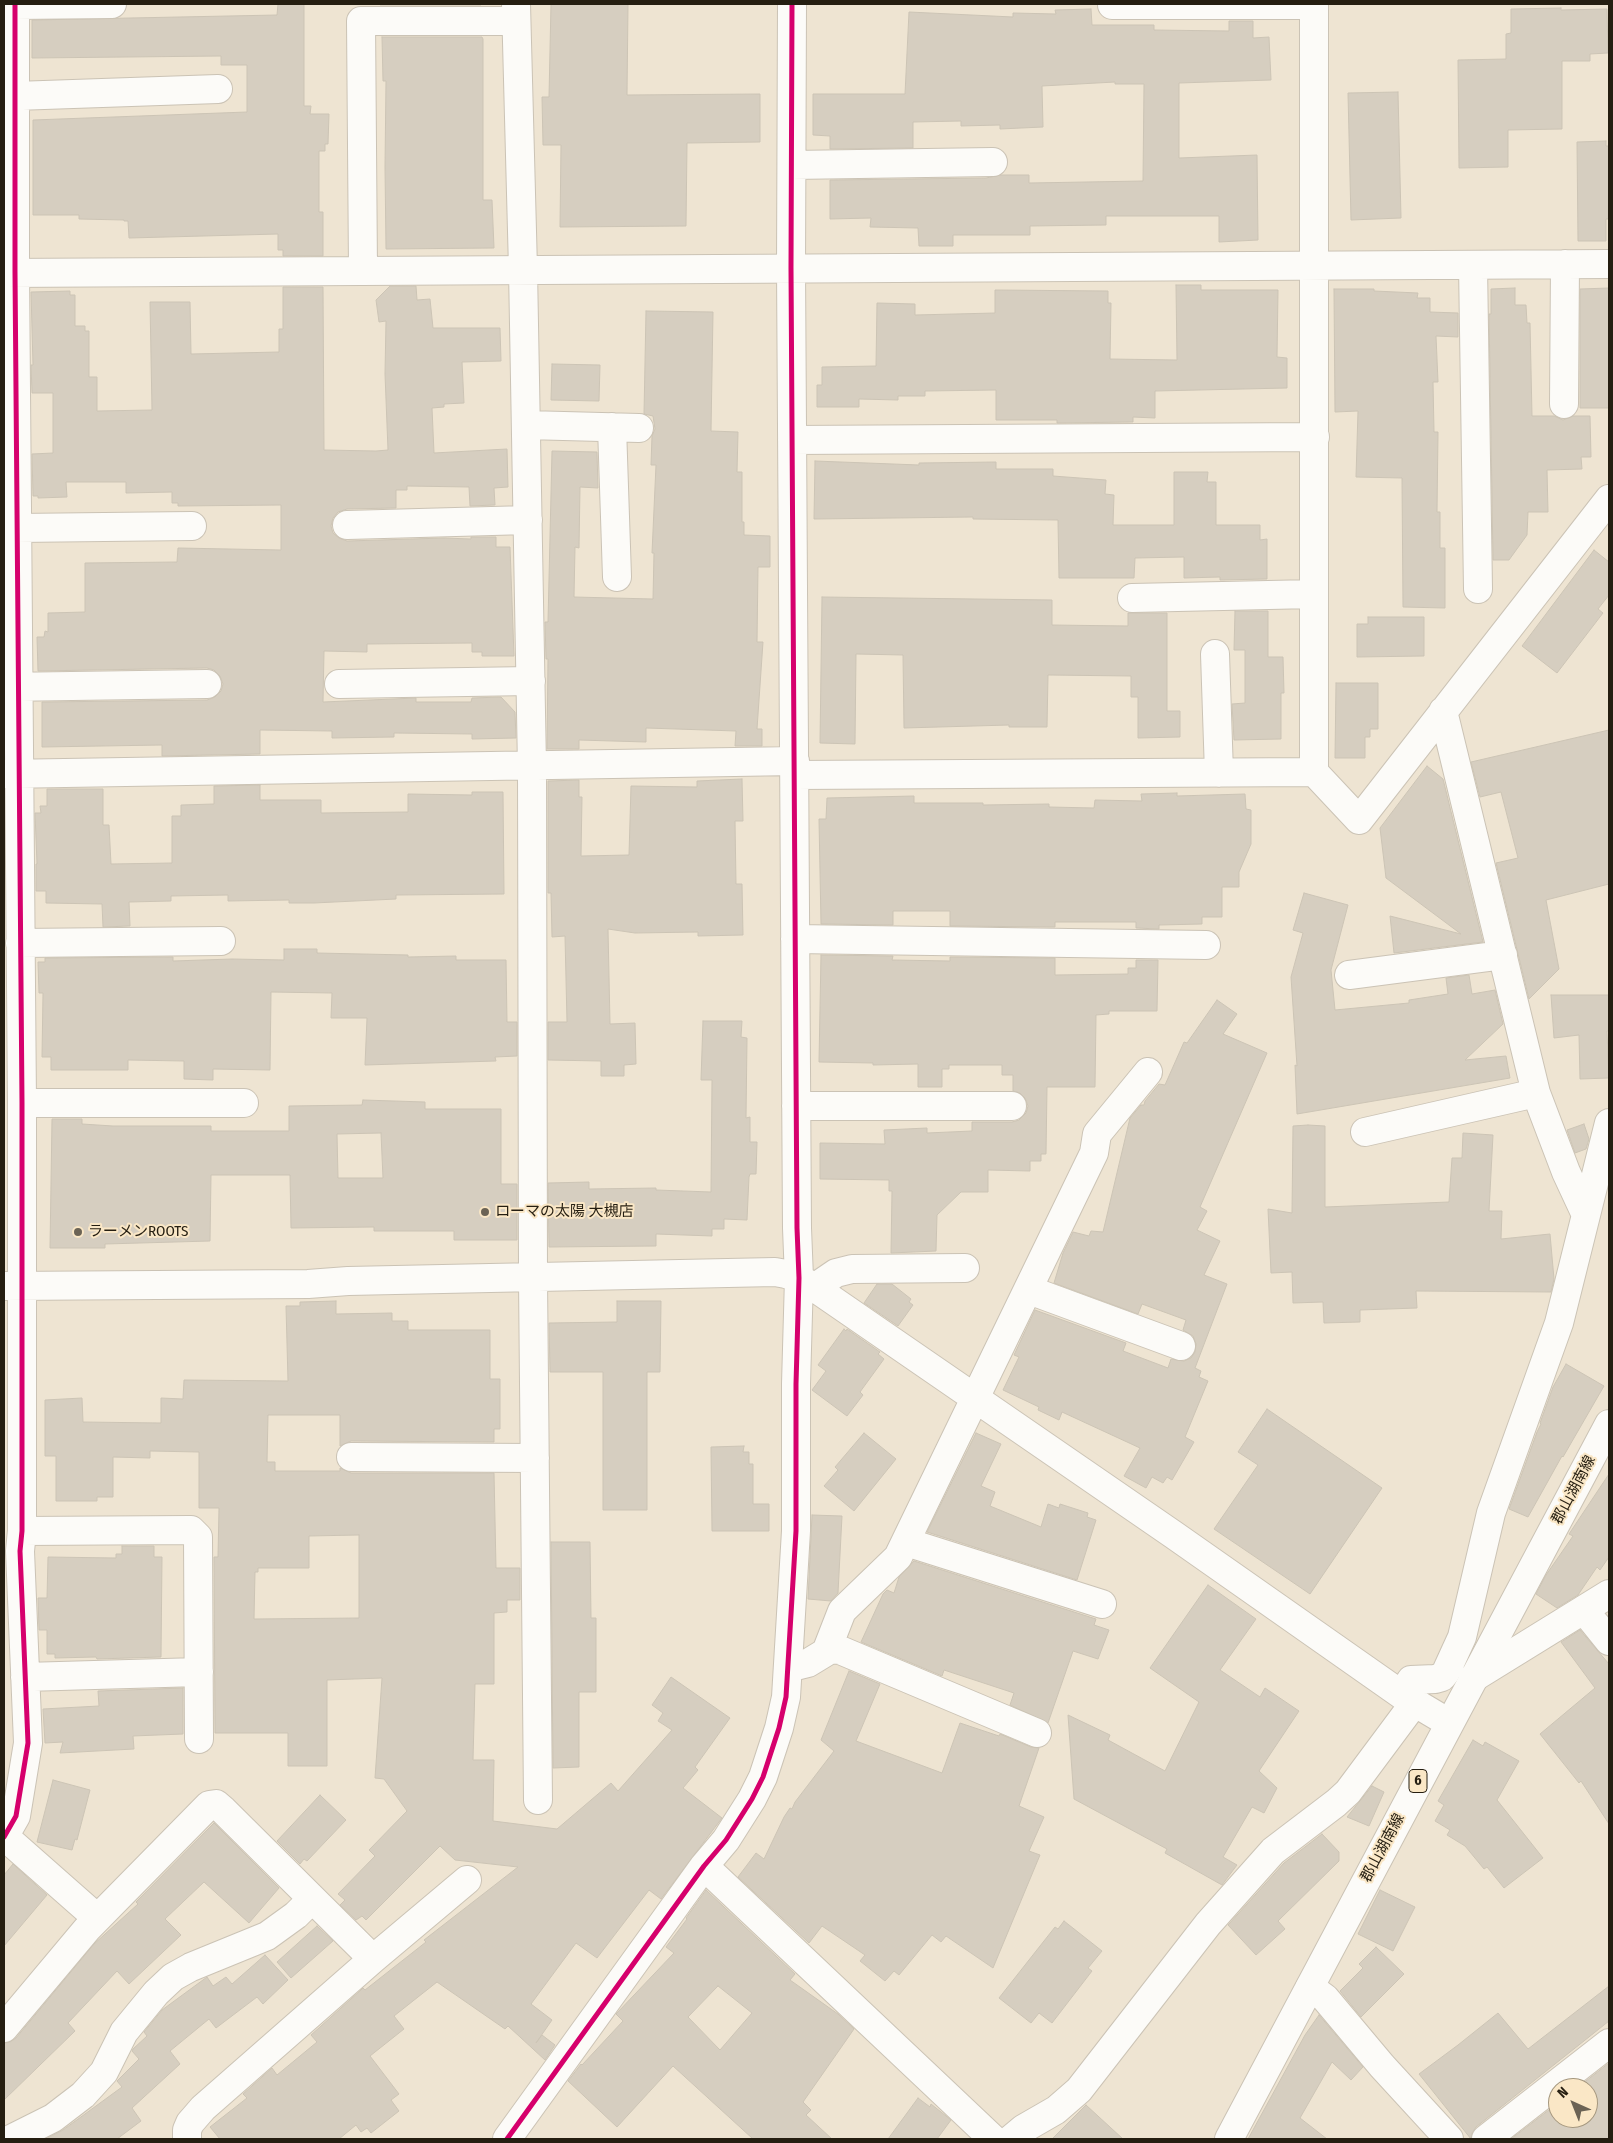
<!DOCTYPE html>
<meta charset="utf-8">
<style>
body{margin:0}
#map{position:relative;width:1613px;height:2143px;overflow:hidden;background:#eee4d2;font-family:"Fira Sans Condensed",sans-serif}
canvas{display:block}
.frame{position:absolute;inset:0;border:5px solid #251e11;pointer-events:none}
.north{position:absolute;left:1548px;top:2078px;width:50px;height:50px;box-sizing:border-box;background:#fae7c6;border:1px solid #a5977e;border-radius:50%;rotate:316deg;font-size:14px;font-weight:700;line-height:20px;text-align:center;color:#251e11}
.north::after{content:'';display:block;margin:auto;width:18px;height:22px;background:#6b6355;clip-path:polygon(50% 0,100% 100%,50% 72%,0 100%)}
</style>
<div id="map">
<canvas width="1613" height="2143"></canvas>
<div class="frame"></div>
<div class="north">N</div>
</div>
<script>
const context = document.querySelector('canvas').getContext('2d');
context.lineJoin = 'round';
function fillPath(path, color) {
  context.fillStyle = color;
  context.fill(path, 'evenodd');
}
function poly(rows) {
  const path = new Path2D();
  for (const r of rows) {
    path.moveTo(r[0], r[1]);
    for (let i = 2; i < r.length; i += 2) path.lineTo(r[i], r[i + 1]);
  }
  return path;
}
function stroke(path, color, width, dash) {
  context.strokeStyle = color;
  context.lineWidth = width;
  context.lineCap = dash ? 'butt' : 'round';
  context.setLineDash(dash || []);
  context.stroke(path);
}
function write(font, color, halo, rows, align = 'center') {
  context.font = font + ' "Fira Sans Condensed","Noto Sans JP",sans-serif';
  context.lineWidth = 4;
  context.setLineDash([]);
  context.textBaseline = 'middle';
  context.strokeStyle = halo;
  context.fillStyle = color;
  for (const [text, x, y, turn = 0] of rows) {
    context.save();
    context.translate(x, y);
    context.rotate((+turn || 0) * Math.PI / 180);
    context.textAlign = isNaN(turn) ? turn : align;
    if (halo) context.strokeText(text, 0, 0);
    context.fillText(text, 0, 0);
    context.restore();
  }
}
const building = poly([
 [278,4,304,4,304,106,311,106,310,114,329,114,328,144,325,144,325,151,319,151,319,212,323,212,323,256,283,256,283,250,278,250,278,234,129,238,128,221,124,221,124,220,79,219,79,215,33,215,33,120,247,112,247,65,221,65,221,56,32,58,32,20,277,15,278,4],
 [380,4,481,4,481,5,380,5,380,4],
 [551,4,628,4,627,95,760,94,760,142,687,143,686,226,560,227,561,145,543,145,542,97,549,97,551,4],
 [1561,8,1561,10,1607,9,1608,53,1590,54,1590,61,1562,61,1562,129,1508,130,1508,167,1459,168,1458,60,1506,59,1506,34,1511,33,1511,9,1561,8],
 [1091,9,1092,25,1154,25,1154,30,1229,31,1229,21,1253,21,1253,38,1269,37,1271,80,1179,83,1179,158,1257,155,1258,240,1219,242,1219,216,1106,216,1106,225,1030,226,1030,235,953,235,953,246,919,246,918,228,870,227,871,218,830,219,830,180,986,178,1001,175,1029,175,1029,183,1143,181,1144,84,1115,84,1115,82,1042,86,1043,127,1000,129,1000,125,961,126,961,121,913,122,913,148,830,149,830,136,813,135,813,94,905,94,909,12,1013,17,1013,13,1056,14,1055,10,1091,9],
 [382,37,482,37,483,39,483,200,492,200,494,248,386,249,385,167,386,81,383,81,382,37],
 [1398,92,1401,218,1351,220,1348,93,1398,92],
 [1606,141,1606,146,1609,146,1609,219,1606,219,1606,241,1578,241,1577,142,1606,141],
 [1176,285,1201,285,1201,290,1278,290,1277,357,1287,358,1287,388,1155,391,1155,418,1133,417,1133,422,1057,423,1057,420,996,420,996,390,925,391,925,396,898,396,898,400,859,399,859,407,817,407,817,385,822,385,822,367,876,366,877,303,915,304,915,315,995,313,995,290,1108,291,1108,303,1111,303,1110,359,1177,360,1176,285],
 [390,286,416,286,417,300,430,299,433,328,500,328,501,361,462,362,464,403,444,404,444,407,432,408,434,453,507,449,508,487,494,488,495,505,470,506,469,487,407,486,407,490,396,490,396,508,347,509,338,512,333,518,331,526,333,533,339,538,347,541,444,538,471,539,471,537,496,537,496,547,510,547,514,656,482,656,482,652,472,652,472,643,367,644,367,652,324,651,323,702,416,698,416,702,471,702,472,698,501,697,515,712,516,738,472,739,472,734,394,733,394,737,332,738,332,731,260,730,260,754,162,756,162,745,42,747,42,702,207,700,215,697,221,691,223,684,220,676,214,670,207,668,38,671,37,637,44,637,45,631,48,632,48,613,85,612,85,563,177,562,178,548,281,550,281,505,178,506,178,503,172,503,172,492,126,493,126,482,66,482,67,497,38,498,38,496,33,496,32,454,53,453,53,393,32,393,31,365,33,365,31,292,70,291,70,295,75,295,75,326,85,326,85,331,89,331,89,377,97,377,97,411,152,410,150,302,190,302,191,354,279,352,279,329,283,329,283,287,323,287,324,450,376,451,388,450,385,374,386,321,379,322,376,300,390,286],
 [1515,288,1515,305,1526,305,1527,323,1530,323,1532,416,1554,416,1563,420,1573,416,1590,416,1591,457,1581,457,1582,469,1547,470,1548,512,1528,512,1527,535,1509,560,1493,560,1489,314,1491,314,1491,289,1515,288],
 [1609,288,1609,408,1580,408,1580,289,1609,288],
 [1334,289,1374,289,1374,291,1418,293,1417,298,1430,298,1430,312,1458,313,1458,337,1436,336,1438,382,1433,382,1434,432,1438,432,1437,512,1440,512,1440,548,1445,548,1445,608,1403,607,1402,478,1356,477,1358,411,1335,412,1334,289],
 [646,311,713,312,711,431,738,432,737,472,742,472,742,522,744,522,744,535,770,536,770,567,758,567,757,642,763,642,757,729,762,729,762,746,735,746,736,731,646,728,646,742,579,740,579,749,547,749,548,659,546,659,545,622,548,622,552,451,597,452,598,488,580,487,579,548,575,547,574,597,653,599,654,553,652,553,656,465,651,465,652,436,655,429,653,416,644,414,646,311],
 [552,364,600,365,599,401,551,400,552,364],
 [815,461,919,465,919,463,996,462,996,469,1053,469,1053,476,1106,480,1105,494,1114,495,1113,525,1174,525,1174,472,1208,472,1207,482,1216,482,1216,525,1260,525,1260,540,1267,539,1267,579,1220,580,1220,577,1184,578,1184,557,1135,558,1134,578,1059,578,1058,520,973,519,973,517,814,519,815,461],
 [1594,550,1609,562,1609,595,1598,609,1603,613,1557,673,1522,646,1594,550],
 [822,597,1052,600,1052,625,1128,626,1128,613,1167,613,1167,711,1180,711,1180,737,1138,738,1138,697,1131,697,1131,676,1048,675,1047,727,1009,727,1009,725,904,728,903,655,856,654,855,744,820,743,822,597],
 [1235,611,1268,611,1268,657,1283,657,1284,693,1281,693,1281,739,1234,740,1232,704,1245,703,1245,650,1234,650,1235,611],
 [1368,617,1424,617,1424,656,1357,657,1357,624,1368,624,1368,617],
 [1336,683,1378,683,1378,729,1370,729,1370,737,1365,737,1365,758,1335,758,1336,683],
 [1609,730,1609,884,1546,900,1559,969,1529,999,1496,863,1518,858,1501,792,1480,797,1471,762,1609,730],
 [1427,766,1443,779,1483,942,1394,953,1390,916,1461,934,1386,878,1380,828,1427,766],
 [742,779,743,821,735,821,736,884,742,884,743,935,698,936,698,932,635,933,608,929,610,1024,635,1023,636,1064,624,1065,624,1076,601,1076,601,1061,548,1060,548,1022,567,1022,565,936,552,937,551,893,548,893,548,781,579,780,579,797,582,797,581,856,629,855,631,786,697,787,697,781,742,779],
 [260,785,260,800,321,800,321,813,408,812,408,794,472,795,472,792,503,792,504,894,396,895,396,899,314,903,289,903,289,900,228,901,228,895,171,896,171,901,129,902,130,926,103,927,102,904,46,903,46,891,36,891,36,864,37,864,35,813,41,813,40,806,47,806,47,789,103,789,103,825,109,825,111,864,172,863,172,816,181,816,181,805,214,804,214,786,260,785],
 [1177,793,1177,796,1245,794,1246,809,1251,810,1251,844,1239,872,1239,887,1222,887,1222,917,1202,917,1202,924,1159,925,1159,929,1136,928,1136,922,1055,922,1055,927,950,926,950,911,893,911,893,925,821,924,819,819,826,819,827,798,914,796,914,803,983,803,983,805,1049,804,1049,807,1094,808,1095,800,1142,801,1141,794,1177,793],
 [1304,893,1348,905,1331,970,1335,1010,1409,1003,1409,1000,1448,994,1446,978,1469,975,1472,994,1495,990,1503,1024,1465,1060,1506,1056,1510,1078,1297,1114,1295,1065,1297,1066,1291,977,1303,933,1293,930,1304,893],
 [284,949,317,949,317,953,408,955,408,957,456,956,456,960,506,960,507,1022,517,1022,517,1056,495,1057,496,1061,365,1065,367,1018,331,1018,332,993,271,992,270,1070,213,1069,213,1080,184,1079,184,1061,128,1060,128,1070,51,1070,51,1057,42,1057,43,993,39,993,38,962,45,962,45,958,173,957,173,961,232,959,284,960,284,949],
 [821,955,893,956,892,960,950,961,950,957,1055,958,1055,975,1128,974,1128,968,1136,968,1136,960,1158,960,1157,1011,1109,1011,1109,1014,1096,1015,1095,1087,1047,1087,1046,1154,1041,1154,1041,1161,1030,1161,1030,1171,988,1170,988,1192,961,1192,937,1215,936,1251,891,1253,892,1191,889,1191,889,1180,820,1179,820,1143,885,1144,884,1130,927,1128,927,1133,972,1131,972,1122,1012,1122,1019,1120,1026,1113,1028,1106,1025,1098,1020,1093,1013,1091,1013,1075,1002,1075,1002,1065,949,1065,949,1069,942,1069,942,1087,918,1087,918,1064,873,1065,873,1063,819,1062,821,955],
 [1551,995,1609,995,1609,1031,1607,1031,1609,1078,1580,1079,1579,1035,1554,1038,1551,995],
 [1217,1000,1237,1014,1223,1034,1267,1053,1200,1207,1207,1211,1197,1230,1220,1241,1204,1275,1227,1284,1195,1368,1201,1371,1199,1377,1208,1381,1185,1437,1194,1442,1172,1480,1167,1477,1163,1483,1152,1477,1146,1488,1124,1476,1140,1448,1062,1412,1059,1420,1038,1410,1039,1407,1003,1390,1019,1357,1014,1355,1035,1310,1126,1343,1123,1351,1168,1368,1171,1359,1184,1361,1191,1358,1195,1352,1196,1344,1193,1336,1183,1330,1186,1320,1142,1304,1138,1314,1054,1283,1063,1253,1073,1232,1089,1236,1091,1231,1103,1232,1130,1118,1141,1105,1144,1105,1145,1101,1159,1084,1165,1085,1184,1042,1187,1043,1217,1000],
 [703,1021,742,1021,741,1037,747,1038,746,1118,750,1117,750,1142,757,1142,756,1174,750,1174,749,1177,747,1220,724,1219,724,1229,712,1229,712,1236,656,1234,656,1246,549,1247,548,1183,589,1182,589,1189,656,1188,656,1190,711,1192,712,1080,701,1080,703,1021],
 [363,1100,425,1102,425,1109,501,1109,501,1184,517,1184,517,1240,454,1240,454,1231,374,1231,374,1227,291,1228,290,1175,211,1175,210,1241,105,1244,105,1248,50,1248,52,1119,82,1119,82,1124,113,1126,211,1126,211,1131,289,1131,289,1106,362,1105,363,1100],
 [381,1133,383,1178,338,1178,337,1134,381,1133],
 [1584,1124,1589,1139,1586,1149,1575,1153,1567,1130,1584,1124],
 [1308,1125,1325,1126,1325,1207,1449,1202,1452,1158,1462,1158,1463,1133,1493,1135,1489,1211,1502,1211,1501,1239,1550,1234,1554,1279,1551,1292,1416,1291,1417,1308,1360,1310,1360,1322,1324,1323,1323,1302,1293,1303,1292,1272,1271,1273,1268,1209,1292,1213,1293,1126,1308,1125],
 [877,1284,892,1284,911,1299,909,1302,913,1305,898,1326,864,1303,877,1284],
 [336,1301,336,1314,392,1313,392,1321,408,1321,408,1330,490,1330,490,1379,500,1379,500,1429,494,1429,494,1442,351,1441,340,1446,340,1415,268,1415,267,1462,275,1462,275,1471,340,1471,340,1468,351,1473,494,1473,496,1568,520,1568,520,1600,507,1600,507,1612,494,1613,494,1684,475,1684,473,1760,494,1760,493,1821,557,1829,611,1783,618,1791,672,1730,658,1721,663,1713,652,1705,671,1677,730,1718,695,1767,698,1770,683,1788,722,1818,661,1899,649,1890,597,1958,576,1943,531,2004,552,2020,536,2043,542,2035,555,2045,545,2060,508,2026,505,2029,437,1982,394,2016,404,2029,370,2056,399,2094,391,2100,399,2111,371,2133,367,2128,361,2132,356,2125,339,2139,220,2139,210,2127,247,2098,243,2094,272,2068,277,2075,317,2042,311,2035,361,1990,363,1988,365,1990,426,1942,424,1940,518,1867,455,1860,440,1846,366,1920,362,1916,356,1920,340,1905,345,1900,338,1894,375,1856,369,1850,407,1811,384,1779,375,1778,382,1678,327,1680,327,1766,288,1766,288,1733,215,1733,214,1557,218,1557,219,1508,199,1508,199,1452,150,1451,150,1458,113,1457,113,1497,97,1497,97,1501,56,1501,56,1456,45,1456,45,1400,82,1398,83,1422,161,1423,161,1398,183,1399,184,1380,288,1381,286,1306,300,1306,300,1302,336,1301],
 [359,1535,359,1618,254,1619,255,1572,258,1572,258,1568,309,1568,309,1536,359,1535],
 [617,1301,661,1301,660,1372,647,1372,647,1510,603,1510,603,1372,550,1372,549,1323,617,1322,617,1301],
 [844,1329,846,1331,847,1329,880,1352,878,1354,884,1359,860,1392,863,1395,847,1416,812,1390,826,1371,818,1365,844,1329],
 [1566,1364,1604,1386,1563,1457,1562,1456,1528,1517,1509,1509,1537,1432,1541,1424,1540,1423,1553,1387,1566,1364],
 [1267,1409,1382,1488,1310,1594,1214,1529,1258,1465,1238,1452,1267,1409],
 [864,1433,896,1459,854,1511,824,1486,838,1470,835,1467,864,1433],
 [976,1433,1001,1444,981,1486,995,1492,990,1506,1041,1527,1048,1504,1059,1508,1060,1504,1088,1513,1087,1517,1096,1520,1077,1580,927,1532,976,1433],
 [744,1446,743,1452,749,1452,749,1464,753,1464,753,1504,769,1504,769,1531,712,1531,711,1447,744,1446],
 [1609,1474,1609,1557,1600,1570,1597,1567,1578,1595,1557,1608,1536,1594,1546,1575,1573,1536,1569,1534,1609,1474],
 [812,1515,842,1516,838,1593,831,1601,808,1599,812,1515],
 [551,1542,590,1542,591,1618,596,1618,596,1692,579,1692,579,1767,553,1768,551,1542],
 [122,1546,154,1546,154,1557,162,1557,161,1657,97,1659,96,1657,55,1658,55,1654,47,1654,47,1630,39,1630,38,1598,47,1598,48,1557,116,1558,116,1554,122,1554,122,1546],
 [914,1561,1096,1619,1094,1625,1109,1630,1098,1659,1073,1651,1048,1723,1010,1705,1014,1693,944,1670,942,1676,861,1642,883,1594,887,1590,894,1593,899,1577,914,1561],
 [1208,1585,1256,1619,1220,1670,1260,1697,1265,1688,1299,1711,1259,1771,1277,1788,1264,1813,1252,1807,1223,1857,1237,1865,1222,1885,1165,1853,1167,1849,1074,1799,1068,1715,1110,1735,1108,1740,1165,1771,1199,1702,1150,1668,1208,1585],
 [1580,1630,1609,1664,1609,1824,1581,1781,1579,1783,1540,1734,1595,1688,1561,1642,1580,1630],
 [849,1671,880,1684,856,1741,942,1773,960,1723,999,1736,1000,1734,1031,1747,1039,1748,1019,1806,1044,1817,1029,1851,1040,1855,993,1968,946,1936,941,1942,932,1935,899,1975,894,1971,885,1981,860,1961,865,1955,822,1926,809,1943,738,1877,756,1853,764,1859,784,1817,790,1808,792,1809,795,1802,834,1751,821,1740,849,1671],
 [183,1688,183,1734,133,1736,134,1749,60,1753,63,1742,45,1743,43,1709,99,1706,98,1691,183,1688],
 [1473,1740,1483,1746,1485,1742,1519,1761,1497,1800,1543,1858,1504,1888,1487,1867,1484,1869,1465,1846,1447,1835,1450,1830,1435,1821,1444,1805,1438,1801,1473,1740],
 [53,1780,90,1790,77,1840,75,1839,72,1850,37,1842,53,1780],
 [1372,1786,1384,1792,1369,1826,1347,1817,1372,1786],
 [320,1795,346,1820,307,1861,304,1859,300,1864,277,1841,320,1795],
 [214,1823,279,1888,249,1923,204,1882,165,1919,181,1935,129,1984,117,1971,68,2023,75,2031,4,2100,4,2043,10,2042,16,2038,94,1944,138,1904,136,1902,214,1823],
 [1322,1834,1339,1852,1339,1861,1278,1921,1285,1929,1256,1955,1228,1925,1284,1863,1322,1834],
 [13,1864,47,1895,4,1946,4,1875,13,1864],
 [706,1890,795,1974,790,1980,838,2014,854,2029,803,2102,811,2110,806,2115,832,2139,753,2139,673,2066,617,2127,568,2081,581,2064,582,2065,623,2021,616,2014,674,1953,666,1947,687,1919,686,1918,706,1890],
 [718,1986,752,2013,720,2050,688,2017,718,1986],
 [1380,1890,1415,1907,1393,1951,1358,1934,1380,1890],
 [1064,1921,1102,1951,1088,1968,1092,1971,1052,2023,1039,2013,1031,2023,999,1998,1055,1927,1058,1929,1064,1921],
 [317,1926,333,1941,291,1978,277,1962,317,1926],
 [1376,1947,1404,1974,1361,2017,1340,1991,1363,1968,1359,1964,1376,1947],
 [265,1955,288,1980,263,2004,257,1997,216,2028,209,2019,170,2051,180,2064,132,2108,141,2121,117,2139,45,2139,63,2130,122,2087,117,2081,139,2059,132,2051,133,2049,147,2036,144,2032,162,2010,207,1977,213,1986,226,1977,232,1984,265,1955],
 [1609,1986,1609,2021,1476,2127,1472,2133,1471,2139,1419,2074,1458,2045,1498,2013,1528,2049,1609,1986],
 [1319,2015,1363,2067,1351,2080,1332,2062,1300,2118,1327,2139,1248,2139,1305,2035,1319,2015],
 [1609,2063,1609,2139,1511,2139,1558,2103,1558,2118,1588,2118,1588,2088,1577,2088,1609,2063],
 [918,2098,930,2107,931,2104,951,2120,937,2139,888,2139,918,2098],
 [1086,2105,1123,2139,1052,2139,1086,2105]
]);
fillPath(building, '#d6cec0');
stroke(building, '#ccc4b5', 1);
const minor = poly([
 [516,4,523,269,532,767,533,1279,538,1800],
 [1314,4,1314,772,1359,820,1609,499],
 [15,5,112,4],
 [1112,5,1314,5],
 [15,96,218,89],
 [792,165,993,162],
 [1473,265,1478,589],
 [363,270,361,21,516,21],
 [4,273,1609,264],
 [1564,404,1565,264],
 [526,425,639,428],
 [612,427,617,577],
 [792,440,1315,437],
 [347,525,528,520],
 [17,528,192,526],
 [1132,598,1314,594],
 [1215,654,1219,773],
 [339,684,531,681],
 [4,687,207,684],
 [1443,711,1536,1093,1566,1172,1586,1215],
 [4,774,795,761],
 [795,775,1314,772],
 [795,939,1206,945],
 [20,943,221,941],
 [1349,975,1503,955],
 [22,1103,244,1103],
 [796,1106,1012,1106],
 [1365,1132,1536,1093],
 [5,1286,308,1284,348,1281,775,1272,786,1274,799,1278,818,1290,1174,1535,1402,1695,1449,1723],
 [814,1288,836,1273,852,1269,965,1268],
 [1029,1290,1181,1346],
 [351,1457,535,1458],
 [22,1531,191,1530,198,1537,199,1739],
 [906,1542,1102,1604],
 [1584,1610,1609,1641],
 [826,1652,842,1611,898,1557,1094,1153,1097,1134,1148,1072],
 [788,1668,808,1663,831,1649,840,1650,1037,1733],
 [25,1677,199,1672],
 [1473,1678,1609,1594],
 [1402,1695,1411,1680,1435,1679,1442,1677,1446,1672,1462,1637,1491,1513,1559,1323,1609,1123],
 [4,1836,97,1918],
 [4,1837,16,1816,28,1743,20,1551,22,1531,22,1103,15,272,15,4],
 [704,1866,993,2139],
 [1310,1987,1325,1998,1382,2066,1449,2139],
 [4,2028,87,1929,209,1805,216,1804,223,1810,373,1959],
 [11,2139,53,2118,83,2095,104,2072,124,2032,156,1993,173,1977,191,1967,267,1936,296,1915,312,1899],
 [187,2139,187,2130,190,2123,203,2108,373,1959,467,1880],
 [507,2139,704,1866,726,1840,752,1799,763,1777,779,1728,786,1697,796,1531,796,1384,799,1278,797,1228,791,268,792,4],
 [1011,2139,1023,2129,1056,2110,1079,2090,1208,1924,1273,1851,1336,1803,1348,1792,1415,1702],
 [1486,2139,1609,2043]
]);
const major = poly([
 [1229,2139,1609,1424]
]);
stroke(minor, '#cbc3b5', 30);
stroke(major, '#cbc3b5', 30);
stroke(minor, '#fcfbf8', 28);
stroke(major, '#fcfbf8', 28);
stroke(poly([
 [4,1837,16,1816,28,1743,20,1551,22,1531,22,1103,15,272,15,4],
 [507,2139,704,1866,726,1840,752,1799,763,1777,779,1728,786,1697,796,1531,796,1384,799,1278,797,1228,791,268,792,4]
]), '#d6006c', 5);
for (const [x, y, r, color] of [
 [485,1212,5,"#6b6355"],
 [78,1232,5,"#6b6355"]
]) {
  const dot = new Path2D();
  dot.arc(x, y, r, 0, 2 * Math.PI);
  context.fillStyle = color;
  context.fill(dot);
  stroke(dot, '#fae7c6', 2);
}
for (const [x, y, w] of [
 [1418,1781,18]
]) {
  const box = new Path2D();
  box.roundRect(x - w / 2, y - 11.5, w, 23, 4);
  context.fillStyle = '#fae7c6';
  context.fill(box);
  stroke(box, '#251e11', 1);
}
write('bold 14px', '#251e11', null, [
 ["6",1418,1781]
]);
write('15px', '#251e11', '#fae7c6', [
 ["ローマの太陽 大槻店",495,1212],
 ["ラーメンROOTS",88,1232]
], 'left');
write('15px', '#251e11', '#fae7c6', [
 ["郡山湖南線",1574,1490,-62],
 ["郡山湖南線",1383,1848,-62]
]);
</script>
